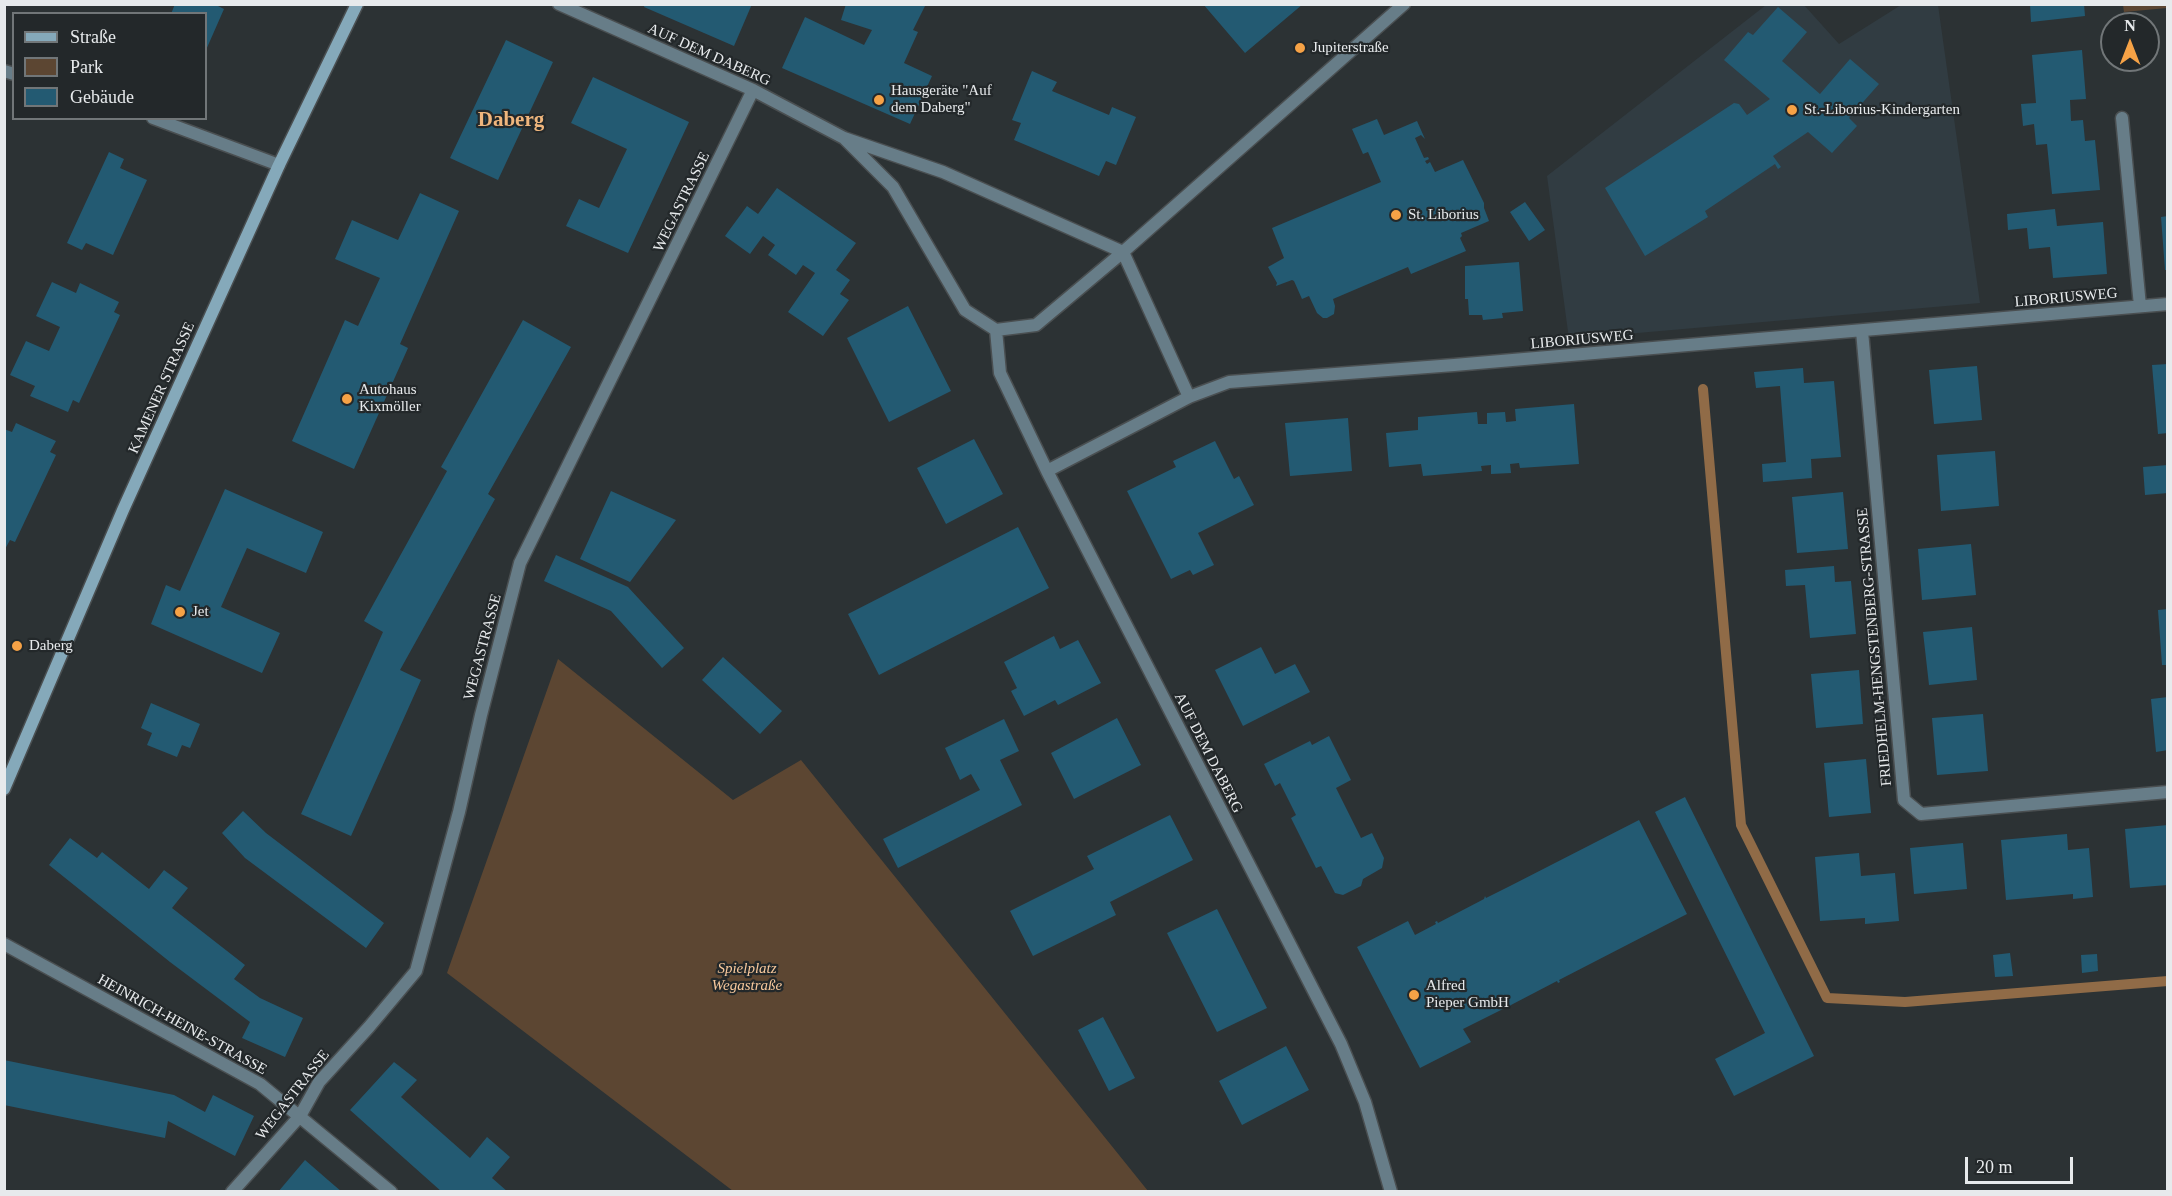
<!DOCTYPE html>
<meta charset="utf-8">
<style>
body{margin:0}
#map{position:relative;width:2172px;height:1196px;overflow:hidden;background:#2c3234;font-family:Georgia,serif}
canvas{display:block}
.frame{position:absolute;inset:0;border:6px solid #e7eaec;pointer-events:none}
.legend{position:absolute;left:12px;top:12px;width:195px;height:108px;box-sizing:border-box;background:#23282a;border:2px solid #717678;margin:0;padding:8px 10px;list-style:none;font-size:18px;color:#e7eaec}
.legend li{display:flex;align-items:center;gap:12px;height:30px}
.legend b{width:30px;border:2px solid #717678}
.north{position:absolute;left:2100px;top:12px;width:60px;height:60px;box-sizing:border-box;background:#23282a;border:2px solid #717678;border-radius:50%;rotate:0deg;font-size:16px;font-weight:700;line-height:24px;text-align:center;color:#e7eaec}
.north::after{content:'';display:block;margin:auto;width:21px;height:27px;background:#f6a246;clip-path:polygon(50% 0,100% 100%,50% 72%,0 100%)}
.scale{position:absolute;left:1965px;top:1157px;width:108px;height:27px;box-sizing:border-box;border:3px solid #e7eaec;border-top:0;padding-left:8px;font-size:18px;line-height:21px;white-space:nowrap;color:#e7eaec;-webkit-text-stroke:4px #23282a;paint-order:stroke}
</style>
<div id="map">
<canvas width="2172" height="1196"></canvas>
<div class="frame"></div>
<ul class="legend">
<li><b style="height:8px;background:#85a9ba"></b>Straße</li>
<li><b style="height:16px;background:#5c4632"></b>Park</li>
<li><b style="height:16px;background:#235a72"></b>Gebäude</li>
</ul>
<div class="north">N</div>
<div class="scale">20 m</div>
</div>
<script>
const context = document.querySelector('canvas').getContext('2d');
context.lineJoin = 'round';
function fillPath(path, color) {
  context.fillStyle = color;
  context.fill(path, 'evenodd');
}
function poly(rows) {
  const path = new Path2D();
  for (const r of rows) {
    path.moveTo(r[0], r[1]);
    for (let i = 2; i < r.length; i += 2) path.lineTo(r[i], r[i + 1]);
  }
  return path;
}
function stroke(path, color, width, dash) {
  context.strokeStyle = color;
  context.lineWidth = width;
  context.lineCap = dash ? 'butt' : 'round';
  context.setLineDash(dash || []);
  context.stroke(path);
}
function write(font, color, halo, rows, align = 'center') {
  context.font = font + ' Georgia,serif';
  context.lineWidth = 4.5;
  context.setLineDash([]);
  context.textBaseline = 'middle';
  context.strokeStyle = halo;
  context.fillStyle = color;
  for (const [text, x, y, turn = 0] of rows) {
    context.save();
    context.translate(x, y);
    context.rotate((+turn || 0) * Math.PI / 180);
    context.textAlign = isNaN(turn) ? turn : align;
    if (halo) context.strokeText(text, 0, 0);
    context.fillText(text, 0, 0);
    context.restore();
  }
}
fillPath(poly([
 [1766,5,1804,5,1839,44,1901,5,1938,5,1980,303,1569,339,1547,176]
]), '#313c42');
fillPath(poly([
 [2123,5,2167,5,2167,8,2124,12],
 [558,659,733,800,801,760,1148,1191,733,1191,447,973]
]), '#5c4632');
stroke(poly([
 [1703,389,1741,825,1827,998,1905,1002,2168,981]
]), '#906b47', 10);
fillPath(poly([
 [175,4,214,4,224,9,206,50,206,14,171,14],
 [645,4,752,4,734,46,644,7],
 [846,4,926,4,913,30,918,32,904,63,932,76,910,124,782,68,805,17,864,45,872,30,841,20],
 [1203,4,1303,4,1245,53],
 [2030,4,2084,4,2085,16,2031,22],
 [1778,7,1807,32,1782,61,1820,94,1850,59,1879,84,1849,118,1857,126,1832,153,1808,132,1773,156,1781,167,1778,169,1775,164,1705,211,1708,217,1645,256,1605,188,1734,103,1739,104,1747,115,1770,99,1724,60,1748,32,1753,35],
 [506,40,553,62,498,180,450,158],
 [2082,50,2086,99,2070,100,2071,121,2083,120,2085,141,2095,140,2100,190,2052,194,2047,144,2036,145,2034,124,2023,126,2021,104,2036,103,2032,55],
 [1032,71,1057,82,1052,91,1109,115,1112,107,1136,117,1116,165,1106,161,1099,176,1014,140,1021,123,1012,120],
 [593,77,689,122,628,253,566,226,579,199,599,208,627,149,571,123],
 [1377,119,1384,135,1417,121,1425,139,1421,135,1415,138,1424,158,1428,157,1429,159,1425,161,1427,164,1430,162,1435,172,1463,160,1484,203,1484,208,1489,221,1461,233,1462,236,1460,238,1466,251,1411,274,1408,267,1333,299,1335,306,1334,314,1327,318,1323,318,1317,313,1309,296,1302,299,1294,281,1292,280,1276,286,1277,283,1268,267,1284,258,1272,228,1381,182,1368,152,1363,154,1352,129],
 [109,152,124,159,120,168,147,180,113,255,86,243,82,250,67,243],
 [777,188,856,243,836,270,850,280,840,294,849,300,823,336,788,312,815,273,803,265,796,275,768,255,775,245,763,236,750,254,725,236,747,206,758,214],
 [420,193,459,211,400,344,408,348,354,469,292,441,345,320,358,326,380,278,335,259,352,220,398,240],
 [1525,202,1545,230,1529,241,1510,212],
 [2055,209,2057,226,2103,222,2107,274,2053,278,2050,247,2029,249,2027,228,2008,230,2007,214],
 [2168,216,2168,270,2165,270,2161,217],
 [1519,262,1523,311,1502,313,1503,318,1483,320,1482,315,1469,315,1468,299,1465,299,1465,266],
 [52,282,76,293,80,283,119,302,114,312,120,315,79,403,73,400,68,412,30,396,35,386,10,375,26,341,49,351,60,327,36,316],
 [908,306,951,391,889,422,847,338],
 [523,320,571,347,488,494,495,499,400,670,421,680,351,836,301,814,383,632,364,621,447,471,441,467],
 [2168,364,2168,433,2158,434,2152,365],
 [1977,366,1982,420,1934,424,1929,370],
 [1803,368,1804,383,1834,381,1841,457,1811,459,1812,478,1763,482,1762,464,1786,462,1780,386,1756,388,1754,372],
 [1574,404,1579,464,1520,468,1519,463,1510,464,1511,473,1491,474,1491,465,1481,466,1482,471,1423,476,1421,464,1389,467,1386,433,1418,430,1418,417,1477,412,1478,424,1487,424,1487,413,1505,412,1506,422,1516,421,1515,409],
 [1348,418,1352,471,1290,476,1285,423],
 [16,423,56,441,50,452,56,455,15,542,10,540,4,551,4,429,12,432],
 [974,439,1003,494,946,524,917,468],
 [1215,441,1234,479,1239,476,1254,505,1198,533,1214,565,1193,575,1190,570,1171,579,1127,491,1176,467,1173,461],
 [1995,451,1999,506,1941,511,1937,455],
 [2168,465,2168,493,2145,495,2143,467],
 [225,489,323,532,306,573,247,548,221,607,280,633,262,673,151,624,166,585,180,591],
 [611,491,676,520,630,582,580,559],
 [1843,492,1848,549,1797,553,1792,497],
 [1018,527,1049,588,879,675,848,614],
 [1971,544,1976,595,1922,600,1918,549],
 [556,555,628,587,684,648,662,668,611,611,544,581],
 [1834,566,1835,582,1851,581,1856,634,1810,638,1805,585,1786,586,1785,570],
 [2168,609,2168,665,2162,665,2158,610],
 [1972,627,1977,680,1929,685,1923,632],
 [1054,636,1060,649,1078,640,1101,683,1058,705,1055,700,1024,716,1011,691,1017,688,1004,662],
 [1261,647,1275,674,1295,664,1310,692,1243,726,1215,670],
 [723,657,782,711,760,734,702,680],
 [1859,670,1863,724,1816,728,1811,674],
 [2168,697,2168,750,2156,752,2151,699],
 [151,703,200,724,190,748,182,745,177,757,147,745,152,733,141,728],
 [1983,714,1988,771,1937,775,1932,718],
 [1117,718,1141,765,1074,799,1051,753],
 [1004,719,1019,751,1000,760,1022,805,898,868,883,839,980,790,971,774,960,780,945,748],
 [1329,736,1351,780,1336,788,1361,838,1372,833,1384,858,1382,868,1363,879,1361,886,1343,895,1335,893,1321,866,1316,868,1291,818,1296,815,1280,783,1275,786,1264,764,1310,741,1312,745],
 [1866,759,1871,813,1829,817,1824,763],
 [1685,797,1814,1056,1734,1096,1715,1059,1765,1033,1655,812],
 [243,811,266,833,384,923,366,948,245,858,222,833],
 [1170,815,1193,860,1110,902,1116,915,1033,956,1010,911,1094,869,1087,856],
 [1639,820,1687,914,1559,980,1560,982,1558,983,1557,981,1511,1005,1509,1008,1509,1006,1463,1029,1471,1042,1420,1068,1357,947,1408,921,1415,935,1436,924,1435,922,1437,921,1438,923,1484,899,1485,896,1486,898,1510,886],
 [2168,825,2168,885,2130,888,2125,829],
 [2067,834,2068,850,2089,848,2093,897,2073,899,2073,894,2006,900,2001,840],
 [70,838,97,858,102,852,149,889,164,870,188,888,172,908,245,965,234,979,260,998,303,1018,285,1057,242,1038,250,1022,170,962,49,865],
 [1963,843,1967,889,1914,894,1910,848],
 [1859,853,1861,876,1895,873,1899,921,1865,924,1865,918,1820,921,1815,857],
 [1217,909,1267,1008,1217,1032,1167,933],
 [2010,953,2013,976,1995,977,1993,955],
 [2097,954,2098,971,2082,973,2081,955],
 [1103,1017,1135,1078,1109,1091,1078,1030],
 [1286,1046,1309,1090,1242,1125,1219,1081],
 [4,1060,174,1095,205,1112,213,1095,254,1116,235,1156,168,1121,165,1138,4,1105],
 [394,1062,417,1080,401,1097,470,1158,487,1137,510,1157,492,1178,508,1192,442,1192,350,1110],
 [305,1160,328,1180,342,1192,278,1192]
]), '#235a72');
const street = poly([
 [559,4,753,90,844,138,943,172,1123,252,1189,397],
 [4,71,14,74],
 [153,118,279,165],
 [2122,118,2140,306],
 [844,138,893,187,965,310,996,330,1036,325,1123,252,1404,4],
 [996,330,1000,373,1047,471,1341,1044,1365,1102,1391,1192],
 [1862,331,1904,800,1921,814,2168,792],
 [1047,471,1189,397,1229,382,1454,365,2168,304],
 [4,944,260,1084,391,1192],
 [232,1192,300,1116,319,1082,369,1027,416,971,459,812,481,715,520,563,753,90]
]);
const secondary = poly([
 [4,789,123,510,279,165,357,4]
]);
stroke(street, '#4a4f51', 15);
stroke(secondary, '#4a4f51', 15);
stroke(street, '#677d88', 12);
stroke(secondary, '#85a9ba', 12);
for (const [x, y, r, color] of [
 [1300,48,6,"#f6a246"],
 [879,100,6,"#f6a246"],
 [1792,110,6,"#f6a246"],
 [1396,215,6,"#f6a246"],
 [347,399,6,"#f6a246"],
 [180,612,6,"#f6a246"],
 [17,646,6,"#f6a246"],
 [1414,995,6,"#f6a246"]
]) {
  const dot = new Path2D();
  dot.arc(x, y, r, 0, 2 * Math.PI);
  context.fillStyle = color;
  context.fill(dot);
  stroke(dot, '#23282a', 2);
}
write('15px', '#e7eaec', '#23282a', [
 ["Jupiterstraße",1312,48],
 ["Hausgeräte \"Auf",891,91],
 ["dem Daberg\"",891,108],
 ["St.-Liborius-Kindergarten",1804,110],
 ["St. Liborius",1408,215],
 ["Autohaus",359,390],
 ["Kixmöller",359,407],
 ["Jet",192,612],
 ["Daberg",29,646],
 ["Alfred",1426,986],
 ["Pieper GmbH",1426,1003]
], 'left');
write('15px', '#e7eaec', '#23282a', [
 ["AUF DEM DABERG",709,55,24],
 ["WEGASTRASSE",682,202,-64],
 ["LIBORIUSWEG",2066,298,-5],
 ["LIBORIUSWEG",1582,340,-5],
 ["KAMENER STRASSE",162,388,-66],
 ["WEGASTRASSE",483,647,-75],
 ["FRIEDHELM-HENGSTENBERG-STRASSE",1875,647,-95],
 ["AUF DEM DABERG",1208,753,63],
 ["HEINRICH-HEINE-STRASSE",182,1025,29],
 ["WEGASTRASSE",293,1095,-52]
]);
write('italic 15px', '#f7c89c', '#23282a', [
 ["Spielplatz",747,969],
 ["Wegastraße",747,986]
]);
write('bold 21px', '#f0b67d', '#23282a', [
 ["Daberg",511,121]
]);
</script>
